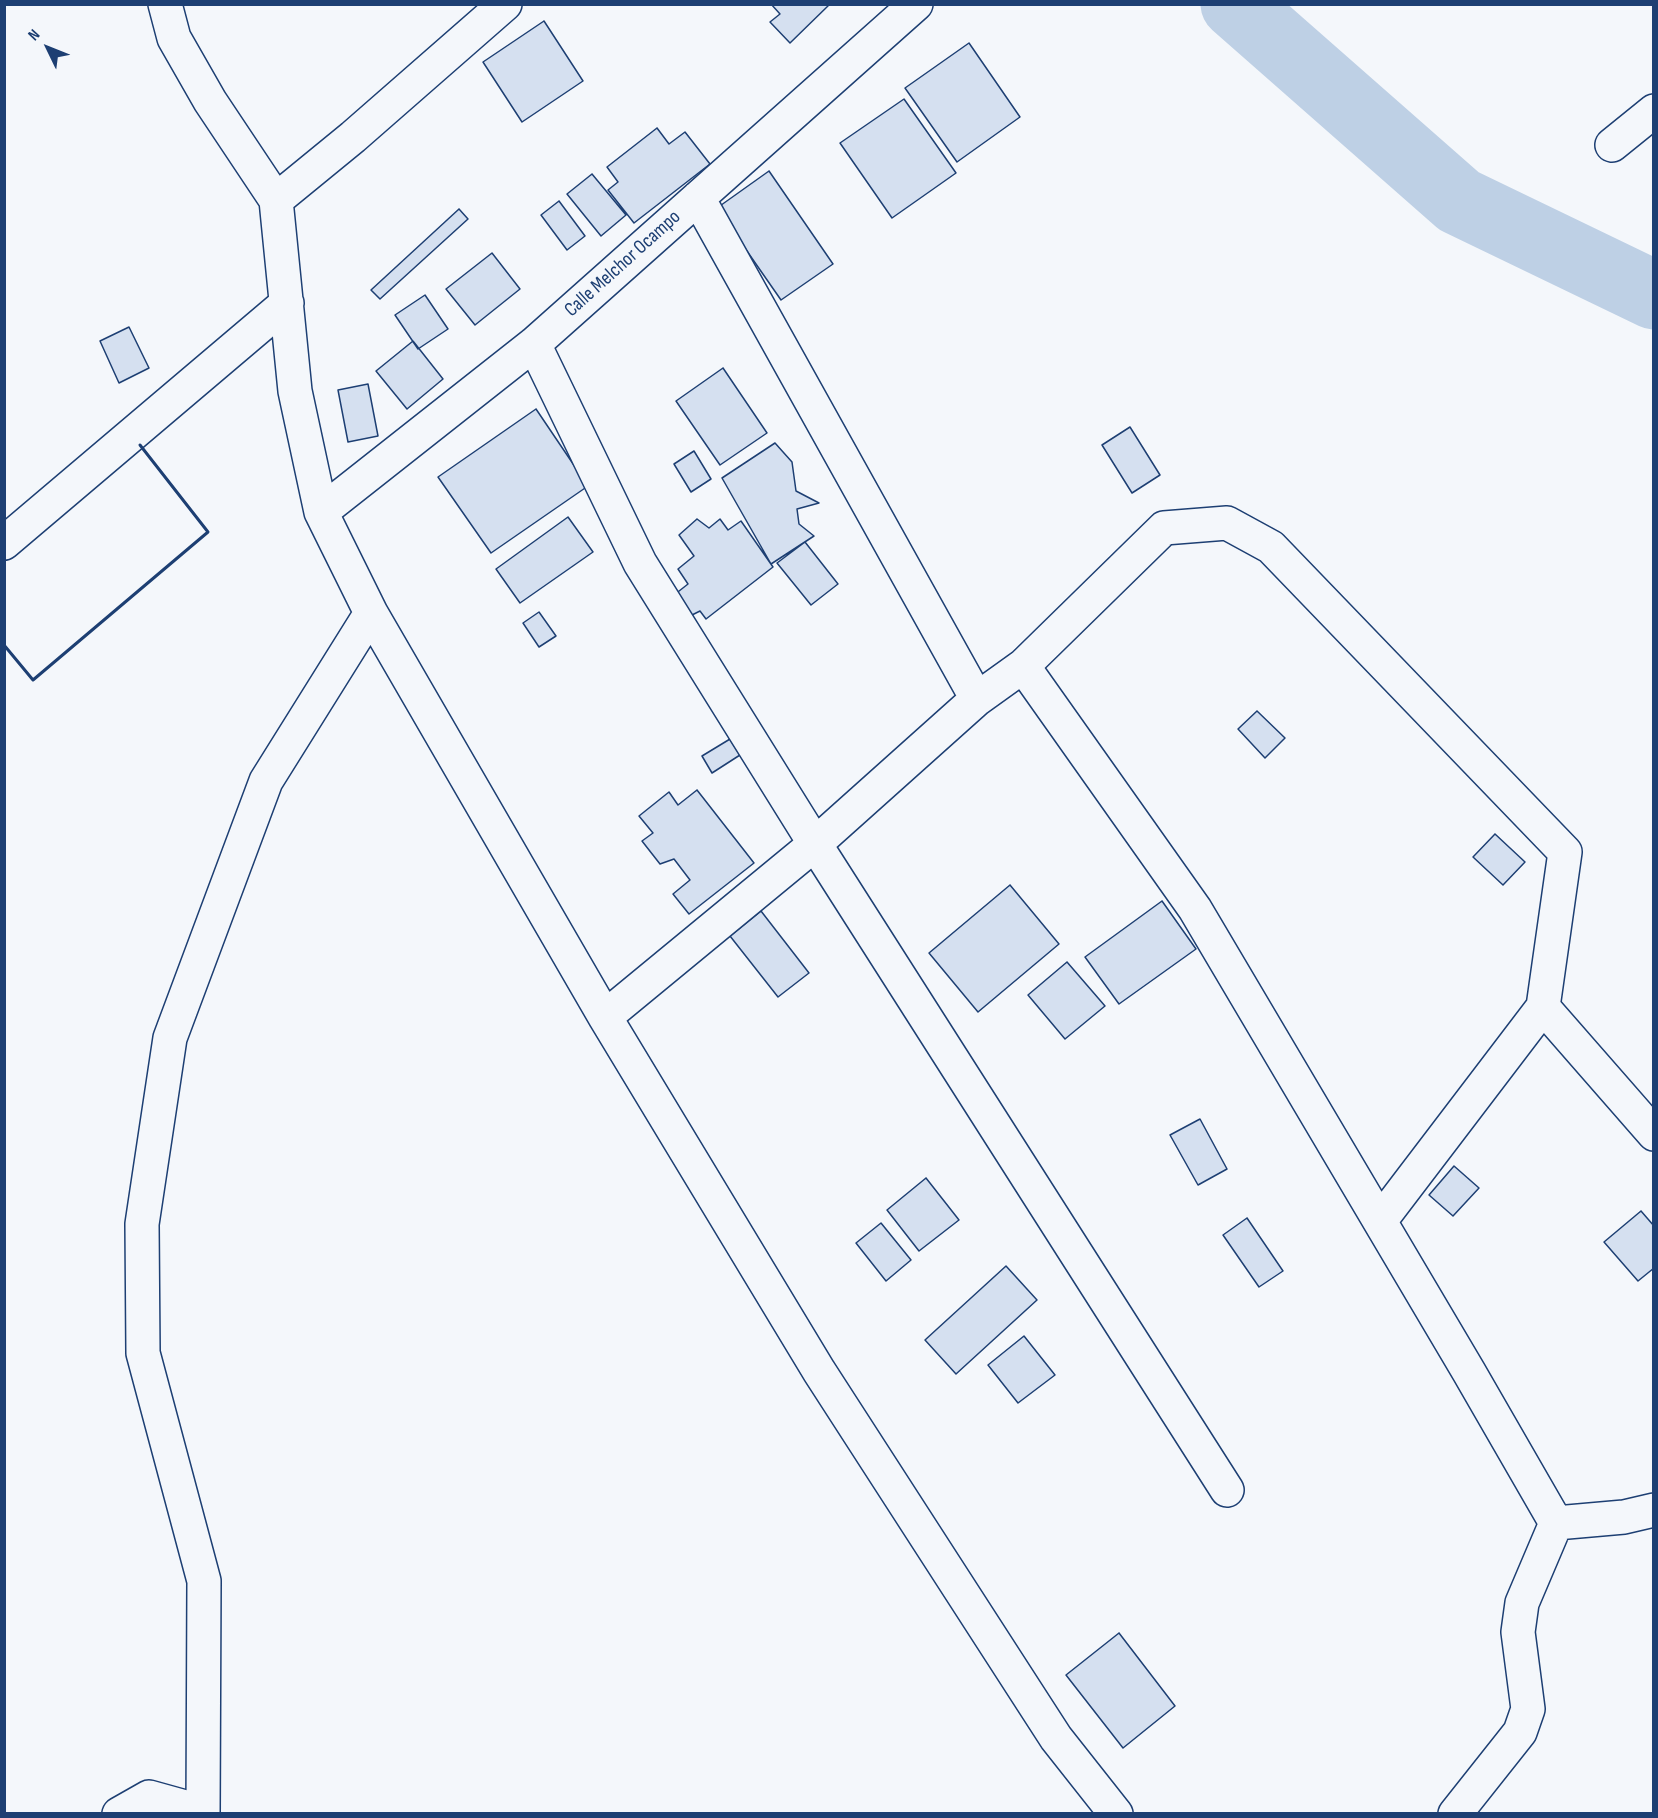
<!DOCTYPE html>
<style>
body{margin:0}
#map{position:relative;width:1658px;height:1818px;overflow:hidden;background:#f4f7fb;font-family:"Sofia Sans Condensed",sans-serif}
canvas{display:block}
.frame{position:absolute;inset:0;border:6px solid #1d3f73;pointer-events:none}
.north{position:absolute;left:18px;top:18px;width:60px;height:60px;-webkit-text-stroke:4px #f4f7fb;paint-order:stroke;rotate:313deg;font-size:16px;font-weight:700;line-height:24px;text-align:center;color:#1d3f73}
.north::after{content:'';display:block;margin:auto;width:21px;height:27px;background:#1d3f73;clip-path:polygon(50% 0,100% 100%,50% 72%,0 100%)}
</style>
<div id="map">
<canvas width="1658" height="1818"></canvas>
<div class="frame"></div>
<div class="north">N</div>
</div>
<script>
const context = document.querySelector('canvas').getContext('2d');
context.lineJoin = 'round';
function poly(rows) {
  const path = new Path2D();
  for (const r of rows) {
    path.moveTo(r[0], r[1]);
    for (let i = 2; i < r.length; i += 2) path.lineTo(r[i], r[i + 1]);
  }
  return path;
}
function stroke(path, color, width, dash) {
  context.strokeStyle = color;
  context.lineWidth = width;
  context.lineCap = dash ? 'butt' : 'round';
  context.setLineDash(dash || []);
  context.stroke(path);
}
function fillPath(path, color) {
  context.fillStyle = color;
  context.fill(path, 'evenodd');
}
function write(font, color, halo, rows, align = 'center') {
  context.font = font + ' "Sofia Sans Condensed",sans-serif';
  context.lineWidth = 4.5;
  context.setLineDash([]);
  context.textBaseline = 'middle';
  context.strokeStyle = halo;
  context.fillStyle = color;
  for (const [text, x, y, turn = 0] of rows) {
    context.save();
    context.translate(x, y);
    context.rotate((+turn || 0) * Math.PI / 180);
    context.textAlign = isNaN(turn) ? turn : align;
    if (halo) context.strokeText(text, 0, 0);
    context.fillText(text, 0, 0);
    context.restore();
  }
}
stroke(poly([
 [1235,4,1459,201,1654,295]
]), '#bed0e5', 69);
const building = poly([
 [771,4,830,4,790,43,770,22,780,14,771,4],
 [544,21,583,81,522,122,483,62,544,21],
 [969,43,1020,117,957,162,905,88,969,43],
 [904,99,956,173,892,218,840,143,904,99],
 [657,128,669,144,685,132,710,164,634,223,608,190,618,182,607,167,657,128],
 [769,171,833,264,781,300,717,208,769,171],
 [592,174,626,215,601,236,567,194,592,174],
 [559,201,585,236,567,250,541,215,559,201],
 [459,209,468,219,380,299,371,290,459,209],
 [492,253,520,289,475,325,446,289,492,253],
 [425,295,448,329,418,349,395,315,425,295],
 [129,327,149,368,119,383,100,341,129,327],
 [413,341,443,379,407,409,376,371,413,341],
 [723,368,767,433,720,465,676,401,723,368],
 [368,384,378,436,348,442,338,390,368,384],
 [536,409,588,486,491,553,438,477,536,409],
 [1130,427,1160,475,1132,493,1102,445,1130,427],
 [775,443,792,462,796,491,819,503,797,509,799,524,814,536,771,564,722,478,775,443],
 [694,451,711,479,691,492,674,464,694,451],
 [568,517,593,552,520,603,496,569,568,517],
 [697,519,709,528,720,519,728,530,741,521,773,567,706,619,700,611,690,616,674,595,688,584,678,569,694,556,679,535,697,519],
 [805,542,838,584,811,605,777,563,805,542],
 [539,612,556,636,539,647,523,623,539,612],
 [1257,711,1285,738,1265,758,1238,729,1257,711],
 [730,739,740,755,712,773,702,756,730,739],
 [697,790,754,863,689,914,673,894,690,880,674,859,660,864,642,841,653,833,639,816,669,792,678,805,697,790],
 [1495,834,1525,862,1503,885,1473,857,1495,834],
 [1010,885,1059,944,978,1012,929,953,1010,885],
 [1162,901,1196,949,1119,1004,1085,957,1162,901],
 [761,911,809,973,778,997,730,936,761,911],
 [1067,962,1105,1006,1065,1039,1028,995,1067,962],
 [1200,1119,1227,1169,1198,1185,1170,1135,1200,1119],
 [1454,1166,1479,1188,1453,1216,1429,1195,1454,1166],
 [926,1178,959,1220,919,1251,887,1210,926,1178],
 [1641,1211,1654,1226,1654,1268,1638,1281,1604,1242,1641,1211],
 [1247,1218,1283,1271,1259,1287,1223,1235,1247,1218],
 [881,1223,911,1260,886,1281,856,1243,881,1223],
 [1006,1266,1037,1300,956,1374,925,1340,1006,1266],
 [1024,1336,1055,1375,1018,1403,988,1365,1024,1336],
 [1119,1633,1175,1706,1123,1748,1066,1675,1119,1633]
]);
fillPath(building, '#d5e0f0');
stroke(building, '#1d3f73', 1.5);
const minor = poly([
 [165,4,174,38,210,101,276,200,295,391,321,512,371,613,605,1017,819,1371,1056,1738,1116,1814],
 [1612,145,1654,111],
 [698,198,977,699,815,844,1227,1490],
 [276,200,353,137,505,4],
 [534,344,640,563,815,844,605,1017],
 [321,512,534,344,916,4],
 [4,543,287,303],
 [1023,666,1164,528,1227,523,1271,547,1565,852,1543,1007,1380,1221],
 [977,699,1023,666,1195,909,1469,1372,1556,1523,1522,1603,1518,1632,1528,1709,1520,1732,1455,1814],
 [1543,1007,1654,1134],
 [1556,1523,1624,1517,1654,1510],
 [119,1814,149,1797,203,1812],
 [203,1814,204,1581,143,1353,142,1224,170,1038,266,781,371,613]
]);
stroke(minor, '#1d3f73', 36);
stroke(minor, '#f4f7fb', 33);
stroke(poly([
 [4,645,33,680,208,532,140,445]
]), '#1d3f73', 3);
write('20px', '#1d3f73', '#f4f7fb', [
 ["Calle Melchor Ocampo",623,264,-42]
]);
</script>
